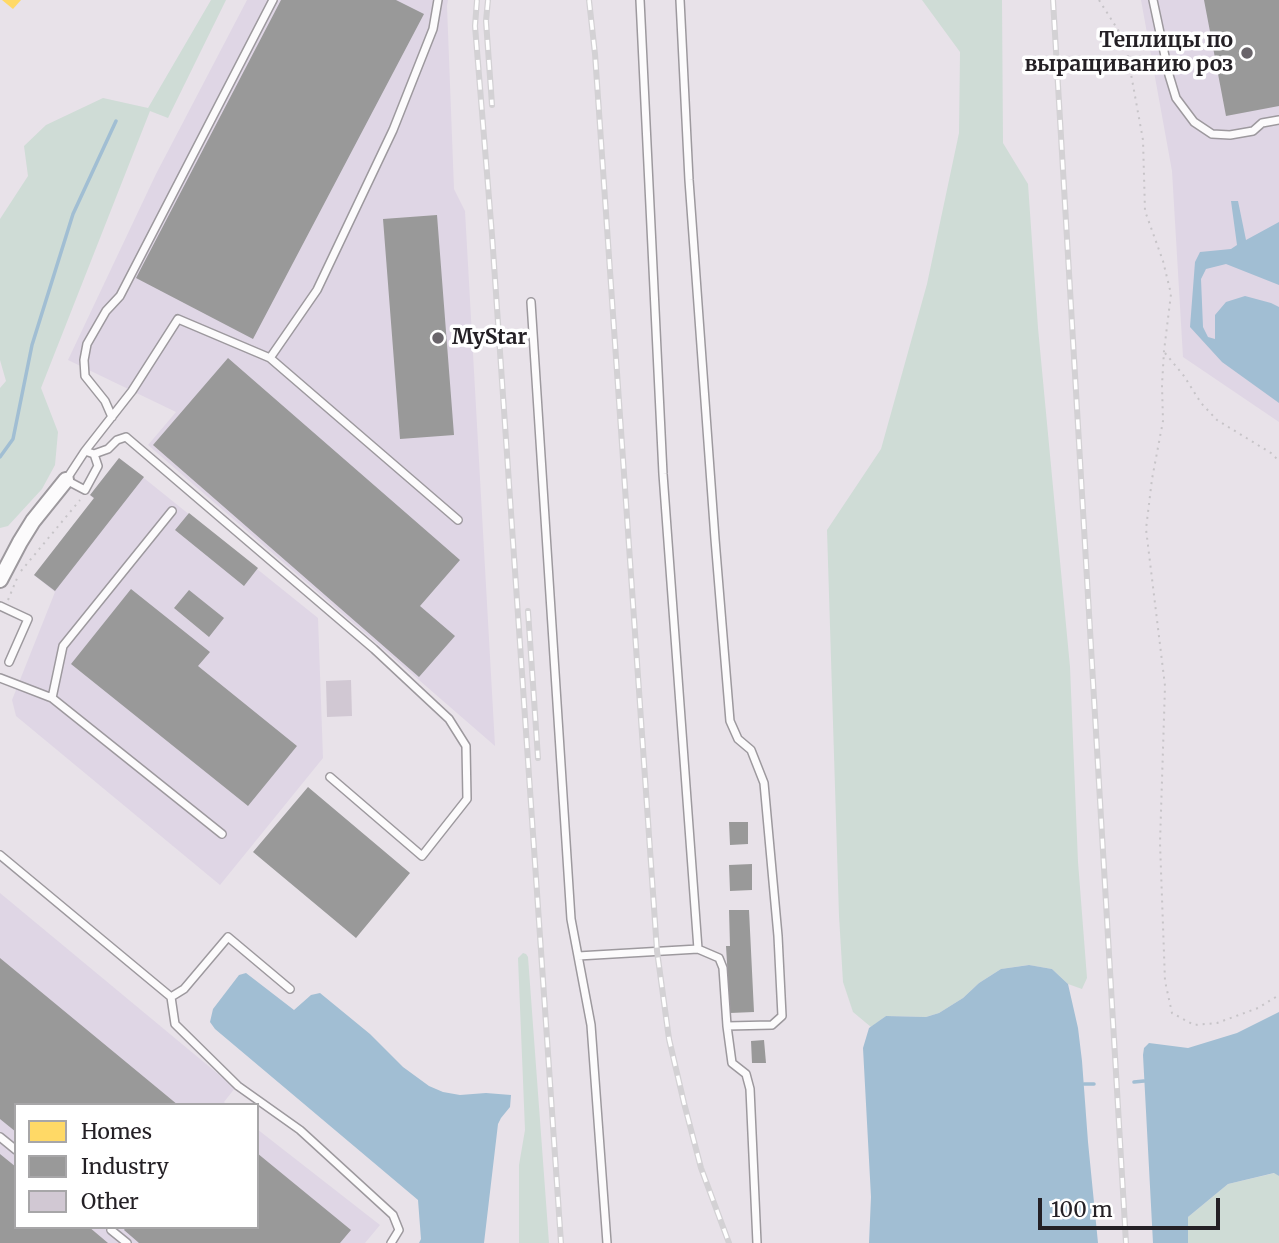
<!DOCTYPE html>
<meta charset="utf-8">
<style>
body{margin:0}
#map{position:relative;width:1279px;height:1243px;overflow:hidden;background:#e8e2e9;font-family:Merriweather,serif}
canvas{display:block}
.legend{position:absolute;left:14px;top:1103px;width:245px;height:126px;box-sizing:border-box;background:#fff;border:2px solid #a7a6a8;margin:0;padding:9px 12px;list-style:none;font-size:21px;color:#242025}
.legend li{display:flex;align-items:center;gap:14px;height:35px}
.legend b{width:35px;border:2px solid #a7a6a8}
.scale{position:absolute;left:1038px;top:1198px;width:182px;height:32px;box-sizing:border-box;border:4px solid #242025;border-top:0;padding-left:9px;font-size:21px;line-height:24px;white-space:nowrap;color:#242025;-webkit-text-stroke:5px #fff;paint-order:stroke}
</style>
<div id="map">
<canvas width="1279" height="1243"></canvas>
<ul class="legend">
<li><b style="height:19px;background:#ffd966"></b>Homes</li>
<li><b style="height:19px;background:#999"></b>Industry</li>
<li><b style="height:19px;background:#d1c8d3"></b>Other</li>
</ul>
<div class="scale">100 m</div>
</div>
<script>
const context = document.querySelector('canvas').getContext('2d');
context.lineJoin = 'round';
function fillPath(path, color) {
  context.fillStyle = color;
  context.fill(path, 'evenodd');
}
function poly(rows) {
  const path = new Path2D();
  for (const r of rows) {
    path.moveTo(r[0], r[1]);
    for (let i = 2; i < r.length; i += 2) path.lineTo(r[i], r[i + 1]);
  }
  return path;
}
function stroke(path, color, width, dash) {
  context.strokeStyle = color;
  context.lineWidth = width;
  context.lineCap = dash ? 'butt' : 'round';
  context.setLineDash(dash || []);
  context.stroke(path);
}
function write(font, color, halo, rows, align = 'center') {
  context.font = font + ' Merriweather,serif';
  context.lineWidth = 7;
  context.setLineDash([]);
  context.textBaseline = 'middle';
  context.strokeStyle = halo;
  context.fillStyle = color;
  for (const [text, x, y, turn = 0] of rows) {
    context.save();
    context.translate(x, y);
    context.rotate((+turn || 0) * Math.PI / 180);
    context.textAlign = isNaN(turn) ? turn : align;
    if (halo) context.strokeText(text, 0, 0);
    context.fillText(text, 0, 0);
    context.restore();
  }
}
fillPath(poly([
 [247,0,448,0,447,6,454,189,465,211,495,746,148,445,176,412,68,360,156,174],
 [1141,0,1279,0,1279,422,1183,357,1172,171],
 [119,458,318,618,323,758,220,885,16,716,12,700,55,592,34,575,94,499,90,495],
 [0,893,235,1088,224,1102,227,1105,16,1105,16,1227,257,1227,257,1129,380,1225,365,1243,0,1243]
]), '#dfd6e5');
fillPath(poly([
 [211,0,226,0,168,118,150,111,41,388,58,432,55,465,42,489,8,526,0,528,0,388,6,381,0,360,0,219,28,176,24,146,46,125,103,98,148,108],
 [922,0,1002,0,1003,143,1028,184,1038,328,1070,667,1078,862,1087,978,1082,989,1068,984,1052,969,1028,965,1001,969,979,983,963,998,939,1013,926,1017,886,1016,871,1027,853,1012,843,982,839,916,827,530,881,449,927,284,959,133,960,52],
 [523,953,526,954,528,957,549,1243,519,1243,519,1165,525,1130,518,958],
 [1275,1173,1279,1176,1279,1243,1188,1243,1188,1217,1228,1184]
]), '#cfdcd6');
fillPath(poly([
 [1231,201,1238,201,1246,240,1279,222,1279,285,1226,264,1206,269,1201,279,1203,327,1208,337,1215,339,1215,315,1226,302,1245,296,1271,303,1279,307,1279,403,1222,362,1190,327,1195,262,1200,252,1231,249,1237,245],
 [1029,965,1052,969,1068,984,1078,1028,1082,1061,1088,1142,1098,1243,869,1243,871,1197,863,1048,869,1028,886,1016,926,1017,939,1013,963,998,979,983,1001,969],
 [246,973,294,1010,311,995,320,993,370,1034,403,1067,429,1086,443,1092,460,1095,486,1093,511,1095,510,1107,501,1118,498,1124,484,1243,419,1243,421,1239,418,1200,215,1029,210,1022,213,1009,239,975],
 [1279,1012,1279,1176,1274,1173,1228,1184,1188,1217,1188,1243,1153,1243,1143,1055,1144,1048,1149,1043,1188,1048,1237,1033]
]), '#a1bed3');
fillPath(poly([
 [2,0,21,0,13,9]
]), '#ffd966');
fillPath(poly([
 [281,0,396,0,424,14,253,339,136,278],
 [1204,0,1279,0,1279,106,1226,116],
 [437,215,454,435,400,439,383,219],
 [228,358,460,560,420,606,455,636,419,677,153,445],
 [119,458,144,477,55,591,34,575,94,498,90,495],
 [189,513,258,568,244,586,175,530],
 [131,589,210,652,198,666,297,746,248,806,71,664],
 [189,590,224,618,209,637,174,608],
 [308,787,410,873,356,938,253,852],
 [729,822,748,822,748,844,730,845],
 [752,864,752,890,730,891,729,865],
 [729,910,749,910,754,1012,730,1013,726,946,730,946],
 [0,958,178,1105,16,1105,16,1132,0,1119],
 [764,1040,766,1063,752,1063,751,1041],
 [257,1153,351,1230,340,1243,139,1243,124,1230,126,1227,257,1227],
 [0,1154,16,1167,16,1227,89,1227,108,1243,0,1243]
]), '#999');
stroke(poly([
 [0,457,13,439,32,345,73,214,116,121],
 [1134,1082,1144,1081],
 [1084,1084,1094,1084]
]), '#a1bed3', 3.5);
fillPath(poly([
 [351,680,352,716,327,717,326,681]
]), '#d1c8d3');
const lane = poly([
 [640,0,663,474,698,949,719,958,723,968,727,1026,732,1063,746,1074,750,1089,757,1243],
 [680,0,689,180,715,539,730,721,738,739,751,750,764,783,778,936,782,1016,772,1025,727,1026],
 [1153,0,1169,75,1176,98,1194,122,1212,134,1230,135,1253,131,1262,123,1279,120],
 [531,302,571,919,578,956,698,949],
 [270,358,317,290,393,130,433,29,438,0],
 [112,417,105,401,85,376,84,360,87,344,106,311,120,296,273,0],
 [85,451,94,454,108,449,117,440,126,437,374,649,449,719,466,746,467,799,422,856,330,777],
 [94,454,98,466,85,490,66,480,85,451,132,391,178,319,270,358,458,520],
 [0,606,28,619,9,662],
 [0,678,52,698,63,646,172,511],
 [52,698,222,834],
 [0,855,171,997,184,989,228,937,290,989],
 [578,956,591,1025,607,1243],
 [171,997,175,1024,238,1086,300,1130,393,1215,399,1230,391,1243],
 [0,1137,16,1150],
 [111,1230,127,1243]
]);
const street = poly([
 [0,580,20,542,33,521,66,480]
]);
stroke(lane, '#9d999e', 10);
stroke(street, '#9d999e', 18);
stroke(poly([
 [1099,0,1125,41,1143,140,1145,211,1163,261,1171,294,1164,351,1162,385,1163,421,1152,479,1146,529,1165,686,1160,843,1165,981,1172,1013,1194,1025,1217,1023,1258,1008,1279,995],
 [1165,353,1184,376,1201,403,1217,420,1271,453,1279,461],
 [21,571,80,500],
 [8,600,18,576]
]), '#c7c4c8', 2, [2, 5]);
stroke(lane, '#fcfbfc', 7);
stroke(street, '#fcfbfc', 14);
const rail = poly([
 [477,0,475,26,492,235,561,1243],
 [488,0,486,21,492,105],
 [589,0,595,54,657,951,669,1039,684,1103,701,1168,729,1243],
 [1053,0,1126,1243],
 [528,611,538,758]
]);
stroke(rail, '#d3d1d4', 6);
stroke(rail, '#fff', 3.5, [10]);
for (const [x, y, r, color] of [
 [1247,53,7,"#69646a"],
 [438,338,7,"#69646a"]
]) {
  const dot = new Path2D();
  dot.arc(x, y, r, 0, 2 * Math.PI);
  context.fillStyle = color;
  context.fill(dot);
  stroke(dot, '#fff', 2.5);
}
write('bold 21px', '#242025', '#fff', [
 ["Теплицы по",1233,41],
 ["выращиванию роз",1233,65],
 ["MyStar",452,338,"left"]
], 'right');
</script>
